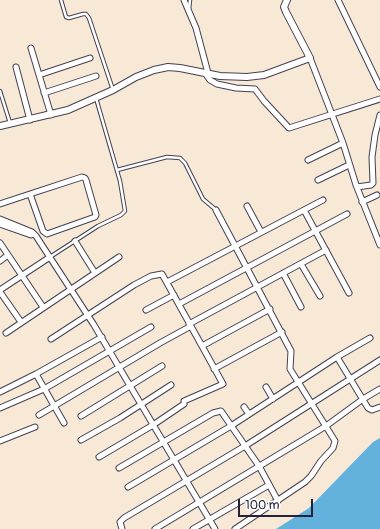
<!DOCTYPE html>
<style>
body{margin:0}
#map{position:relative;width:380px;height:529px;overflow:hidden;background:#f8e9d7;font-family:Pangolin,sans-serif}
canvas{display:block}
.scale{position:absolute;left:238px;top:499px;width:75px;height:18px;box-sizing:border-box;border:2px solid #22223b;border-top:0;padding-left:5px;font-size:12px;line-height:14px;white-space:nowrap;color:#22223b;-webkit-text-stroke:3px #fff;paint-order:stroke}
</style>
<div id="map">
<canvas width="380" height="529"></canvas>
<div class="scale">100 m</div>
</div>
<script>
const context = document.querySelector('canvas').getContext('2d');
context.lineJoin = 'round';
function fillPath(path, color) {
  context.fillStyle = color;
  context.fill(path, 'evenodd');
}
function poly(rows) {
  const path = new Path2D();
  for (const r of rows) {
    path.moveTo(r[0], r[1]);
    for (let i = 2; i < r.length; i += 2) path.lineTo(r[i], r[i + 1]);
  }
  return path;
}
function stroke(path, color, width, dash) {
  context.strokeStyle = color;
  context.lineWidth = width;
  context.lineCap = dash ? 'butt' : 'round';
  context.setLineDash(dash || []);
  context.stroke(path);
}
fillPath(poly([
 [380,438,380,529,276,529,309,508,373,442]
]), '#62b2dd');
const service = poly([
 [61,0,66,17,69,18,83,14,86,14,89,18,113,90],
 [189,9,190,0],
 [0,91,10,123],
 [117,170,167,157,180,158,185,163,203,199,216,210],
 [50,257,98,226,121,215,125,211,120,181,96,98]
]);
const minor = poly([
 [184,0,196,28,208,73],
 [338,0,380,87],
 [31,48,51,115],
 [310,58,343,143,356,185,380,245],
 [16,67,30,120],
 [205,73,210,80,217,84,236,88,255,89,264,101,289,128,380,99],
 [39,75,90,58],
 [44,93,96,76],
 [308,160,343,143],
 [318,180,349,165],
 [357,187,371,185,373,183,372,157,375,135,380,115],
 [362,202,377,195],
 [0,204,30,194,82,177,85,178,86,180,96,215,95,217,47,234,43,231,30,194],
 [247,206,261,232],
 [216,210,291,351,290,369,335,441,333,448,321,461,311,476,305,482,235,529],
 [304,210,349,293],
 [0,219,32,232,36,236,94,325,215,529],
 [0,224,31,235,34,234],
 [75,241,95,273],
 [0,243,43,307],
 [0,261,8,255],
 [301,264,320,296],
 [283,273,301,307],
 [167,282,323,200],
 [0,290,50,257],
 [0,292,21,322],
 [179,304,347,214],
 [146,310,174,295],
 [189,324,326,250],
 [6,333,119,257],
 [51,339,134,285,151,276,162,274,223,384,184,401],
 [202,346,270,309],
 [337,357,368,408,372,410,380,407],
 [214,369,282,332],
 [36,374,64,423],
 [266,387,273,399],
 [0,392,36,374,102,337],
 [244,407,249,414],
 [0,408,44,389,151,327],
 [39,415,160,343,191,326],
 [81,416,162,366],
 [81,440,120,418,171,385],
 [0,441,35,427],
 [99,457,153,425,184,404],
 [119,468,213,413,221,411,259,466,278,501],
 [128,487,231,426,337,357,370,338],
 [122,529,120,522,124,518,245,446,380,360],
 [155,529,326,426,363,399,380,389],
 [193,529,269,485]
]);
const tertiary = poly([
 [0,126,68,110,113,90,136,77,154,70,168,67,180,68,220,76,247,77,264,75,310,58,286,12,284,7,287,0]
]);
stroke(service, '#424052', 4.5);
stroke(minor, '#424052', 7);
stroke(tertiary, '#424052', 8);
stroke(service, '#fff', 2.5);
stroke(minor, '#fff', 5);
stroke(tertiary, '#fff', 6);
</script>
